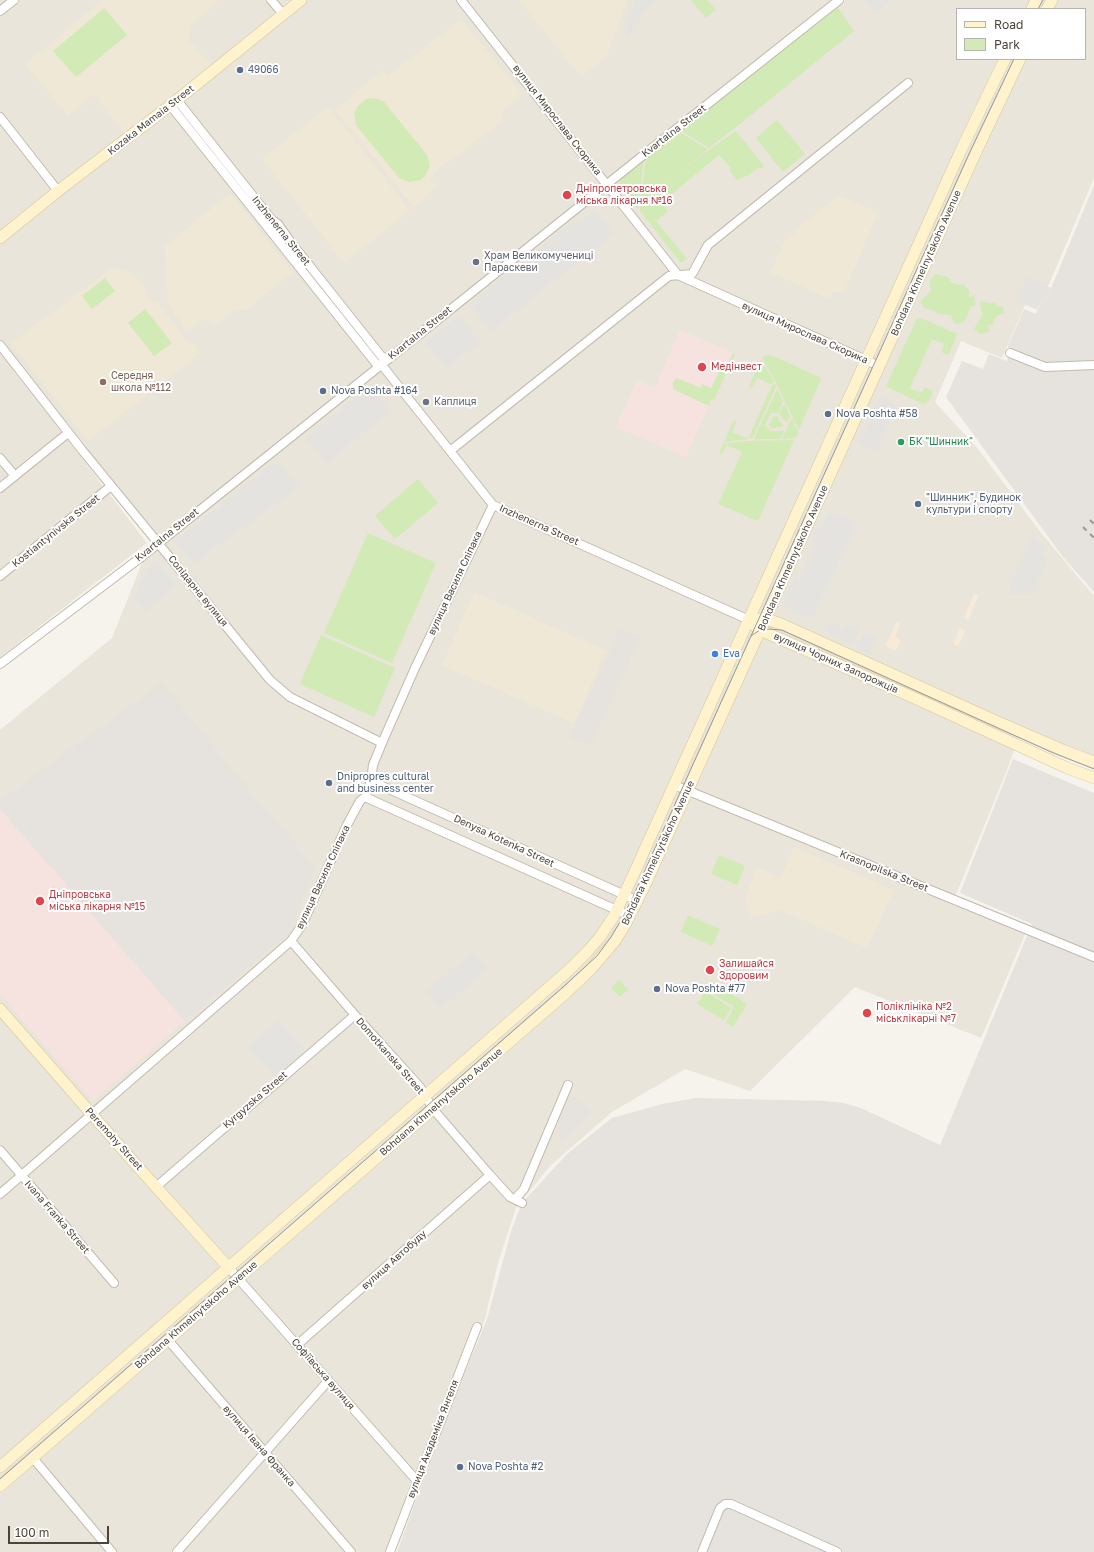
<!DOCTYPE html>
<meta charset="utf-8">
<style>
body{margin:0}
#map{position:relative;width:1094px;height:1552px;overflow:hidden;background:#f6f3ec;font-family:"Golos Text",sans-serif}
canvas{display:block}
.legend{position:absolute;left:956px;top:8px;width:130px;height:52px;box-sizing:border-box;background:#fff;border:1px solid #b7b4b0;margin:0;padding:5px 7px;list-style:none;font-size:12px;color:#4b4439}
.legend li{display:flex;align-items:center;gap:8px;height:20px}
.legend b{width:20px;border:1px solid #b7b4b0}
.scale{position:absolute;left:8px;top:1526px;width:101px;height:18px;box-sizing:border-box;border:2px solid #4b4439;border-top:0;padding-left:5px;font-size:12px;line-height:14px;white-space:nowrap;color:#4b4439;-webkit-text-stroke:3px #fff;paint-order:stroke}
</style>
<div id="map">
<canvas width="1094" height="1552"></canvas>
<ul class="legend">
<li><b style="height:5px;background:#fff3cd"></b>Road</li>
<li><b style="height:11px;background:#d2eab5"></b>Park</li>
</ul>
<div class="scale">100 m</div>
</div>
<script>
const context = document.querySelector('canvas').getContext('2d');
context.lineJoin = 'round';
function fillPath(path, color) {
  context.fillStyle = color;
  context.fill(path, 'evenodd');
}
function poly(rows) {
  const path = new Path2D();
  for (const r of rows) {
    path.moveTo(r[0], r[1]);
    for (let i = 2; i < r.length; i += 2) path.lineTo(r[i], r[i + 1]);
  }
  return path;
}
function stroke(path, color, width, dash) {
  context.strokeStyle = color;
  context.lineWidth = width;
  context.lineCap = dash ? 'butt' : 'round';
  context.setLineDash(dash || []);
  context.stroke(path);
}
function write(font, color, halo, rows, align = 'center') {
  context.font = font + ' "Golos Text",sans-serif';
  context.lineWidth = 4;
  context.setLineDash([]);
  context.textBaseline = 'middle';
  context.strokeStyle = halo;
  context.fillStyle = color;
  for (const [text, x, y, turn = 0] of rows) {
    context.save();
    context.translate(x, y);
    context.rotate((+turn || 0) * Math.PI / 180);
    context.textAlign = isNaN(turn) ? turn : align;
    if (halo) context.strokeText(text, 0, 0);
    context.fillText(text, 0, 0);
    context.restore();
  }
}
fillPath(poly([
 [0,0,295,0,0,234],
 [306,0,1094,0,1094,178,1042,301,1029,296,1002,358,961,341,935,402,978,449,1042,534,1094,596,1094,759,1022,729,1005,775,955,897,1028,927,981,1038,855,987,750,1091,685,1069,612,1112,550,1166,516,1208,498,1263,485,1319,391,1552,0,1552,0,730,112,638,154,533,0,340,0,243],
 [957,9,1085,9,1085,59,957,59],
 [0,352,147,543,0,657]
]), '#eae5da');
fillPath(poly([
 [974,593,979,595,968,620,964,618],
 [897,621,900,623,895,637,901,640,896,651,885,646],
 [960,628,966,631,958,646,953,644]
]), '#f7ead8');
fillPath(poly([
 [1094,185,1094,592,1063,557,946,397,962,361,983,369,989,354,1007,361,1010,353,1008,346,1024,309,1036,314,1041,302,1045,303],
 [620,629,640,638,590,746,570,737],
 [162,682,239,778,315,867,288,935,274,945,185,1021,0,809,0,801],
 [1013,759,1094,793,1094,1552,397,1552,453,1401,487,1319,512,1228,522,1203,567,1154,612,1118,662,1104,696,1098,825,1101,844,1103,861,1108,940,1145,1032,924,960,893],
 [568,1094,596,1111,559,1143,559,1123,560,1111]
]), '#e6e2dd');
fillPath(poly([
 [103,0,219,0,191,26,188,39,211,65,125,134,94,94,68,116,25,64],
 [521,0,628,0,606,57,581,77,520,2],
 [461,19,522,94,505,109,501,122,439,169,430,179,437,187,414,207,335,110,383,70,388,76],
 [328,107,410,210,344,263,262,159],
 [230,193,293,273,246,309,232,312,213,326,206,318,188,331,168,304,165,246],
 [839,195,878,213,844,292,833,292,830,299,770,272,786,238,795,234,797,228],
 [113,268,133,273,147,290,144,293,152,302,157,302,189,344,195,344,201,353,88,441,11,343],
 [474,592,606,651,574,723,442,665],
 [794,847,894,890,867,948,780,910,752,918,745,898,757,868,781,878]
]), '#efe8d6');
fillPath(poly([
 [680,330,735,354,714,400,711,400,686,457,616,427,637,380,655,388],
 [0,809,185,1021,93,1101,0,994]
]), '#f6e3e0');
fillPath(poly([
 [691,0,707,0,716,10,706,18],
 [837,6,854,31,741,123,709,148,680,130],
 [104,8,127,35,76,77,53,51],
 [373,98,379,99,384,102,427,155,430,166,425,176,421,180,409,182,399,178,356,125,354,113,357,107,366,99],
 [777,120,805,154,783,172,756,138],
 [678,131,707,149,704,153,640,204,646,157],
 [736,131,764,166,761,169,759,167,749,175,737,180,729,170,731,168,719,155,661,203,668,211,656,221,687,259,681,263,640,211,640,207,673,178,710,149],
 [644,158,638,209,619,185,619,178],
 [936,274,948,277,951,282,959,285,963,284,969,290,969,298,974,295,976,305,970,307,968,314,963,323,955,324,951,315,939,314,933,310,924,308,921,301,931,291,930,280],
 [105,278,115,291,92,309,82,296],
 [980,301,990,303,995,302,997,306,1003,307,1004,313,997,316,993,320,994,324,988,325,989,332,979,334,974,329,983,314,981,310],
 [145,309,172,343,154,356,128,323],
 [917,318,928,321,957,334,949,355,941,352,944,344,932,339,910,388,922,393,925,387,933,391,929,401,923,404,886,386],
 [733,353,735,354,714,400,711,399,709,406,673,389,673,383,675,379,677,378,701,388,702,384,711,388,722,366,725,366,728,363],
 [765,355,776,357,819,377,821,379,799,430,776,383,762,358],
 [761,360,774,382,771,384,757,378,752,388,749,386],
 [775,384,776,387,752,439,749,437,772,385],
 [777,389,783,401,778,413,771,413,765,425,770,431,784,431,780,439,754,439],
 [784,403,790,416,787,423,779,414],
 [775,416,779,417,779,421,782,423,783,426,780,428,777,427,773,429,770,427,769,424,772,421,772,418],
 [792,418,798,432,795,438,782,439],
 [734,420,737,421,732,432,749,439,724,442],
 [794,440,758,521,718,504,742,452,727,445,722,454,719,453,723,444,746,441],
 [418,479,438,503,395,539,375,516],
 [368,533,436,563,392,663,324,633],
 [321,635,395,668,374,717,300,684],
 [719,855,745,866,737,885,711,874],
 [688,915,720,929,712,946,681,932],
 [619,980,628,990,620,997,611,988],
 [711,981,747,1004,733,1027,726,1022,734,1007,706,989],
 [705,991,731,1008,724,1020,697,1004]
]), '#d2eab5');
fillPath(poly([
 [635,0,657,0,641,15,643,17,634,26,630,37,625,35,624,31],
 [864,0,892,0,875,14],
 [595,211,613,234,491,331,470,304,576,219,579,224],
 [1027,277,1051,288,1045,303,1041,302,1037,310,1017,301],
 [459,316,480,342,447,369,426,342],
 [369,386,390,411,327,463,306,438],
 [880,396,897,405,876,452,858,444],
 [277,461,299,486,194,564,175,541],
 [828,513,834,516,835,514,853,522,853,531,814,615,806,617,786,608,784,601,795,576,800,578,816,543,811,540,817,528,821,529],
 [1033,534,1047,549,1042,553,1048,558,1033,594,1009,594,1009,588],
 [157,562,176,586,145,612,135,599,143,573],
 [829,621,844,628,846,623,859,629,852,645,828,634,830,630,826,628],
 [864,632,876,638,869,655,856,649],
 [473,950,488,967,441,1009,426,992],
 [279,1020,305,1050,274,1077,247,1047]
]), '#e5e3e0');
const street = poly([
 [271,0,283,14],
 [461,0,678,275,879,366],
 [0,11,14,0],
 [177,100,272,220,278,224,290,241,382,357,388,358],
 [170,105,378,366],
 [0,117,58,191],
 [0,345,82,450,270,680,290,697,382,743],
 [1010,353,1045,367,1094,365],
 [381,364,493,505,749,620],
 [450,451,669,276,692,274,708,245,908,83],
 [0,458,15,476],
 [0,488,68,433],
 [0,576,111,486],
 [0,664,140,558,651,149,839,0],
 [371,781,638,901],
 [674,785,1094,957],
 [365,797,630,916],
 [291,941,355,1015,420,1087,433,1109,490,1175,510,1197,522,1203],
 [0,1150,114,1283],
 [157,1186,355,1015],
 [0,1194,291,941,302,925,347,825,360,801,365,797,371,781,373,765,382,743,415,668,493,505],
 [515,1199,524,1189,568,1085],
 [229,1268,417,1481],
 [168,1340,351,1552],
 [297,1345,490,1175],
 [33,1458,112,1552],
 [177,1552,328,1381],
 [390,1552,477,1327],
 [702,1552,720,1508,725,1504,731,1504,837,1552]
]);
const secondary = poly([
 [1032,9,1036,0],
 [1047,9,1052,0],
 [0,238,58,191,177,100,301,0],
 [759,619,766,619,781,624,1000,723,1065,751,1094,762],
 [755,626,760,630,919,700,1065,767,1094,778],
 [0,1009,130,1158,229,1268],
 [0,1467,569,970,587,952,600,937,614,916,631,880,962,148,1005,59],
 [0,1486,568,991,591,969,615,941,626,923,645,885,975,154,1020,59]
]);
stroke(street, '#c2bbae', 10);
stroke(secondary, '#d6c79b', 12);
stroke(street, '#fff', 8);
stroke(secondary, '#fff3cd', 11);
stroke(poly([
 [1038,9,1043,0],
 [751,636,760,630,767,629,782,630,1051,752,1094,769],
 [0,1479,563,987,597,956,611,937,623,917,632,899,970,152,1014,59]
]), '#9a9a9a', 1);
stroke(poly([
 [1090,520,1094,524],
 [1083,527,1094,538]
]), '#9a9a9a', 2, [5, 5]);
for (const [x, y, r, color] of [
 [240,70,4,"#5c6f8a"],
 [567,195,5,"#e0444e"],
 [476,262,4,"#6b7280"],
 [702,367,5,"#e0444e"],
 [103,382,4,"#8d6e63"],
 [323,391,4,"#5c6f8a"],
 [426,402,4,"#6b7280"],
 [828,414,4,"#5c6f8a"],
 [901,442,4,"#2e9e5b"],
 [918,504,4,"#5c6f8a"],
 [715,654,4,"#3f7fe0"],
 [329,783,4,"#5c6f8a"],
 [40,901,5,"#e0444e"],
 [710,970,5,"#e0444e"],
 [657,989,4,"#5c6f8a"],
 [867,1013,5,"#e0444e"],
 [460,1467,4,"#5c6f8a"]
]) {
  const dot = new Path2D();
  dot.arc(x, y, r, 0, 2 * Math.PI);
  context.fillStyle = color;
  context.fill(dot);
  stroke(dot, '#fff', 1.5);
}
write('10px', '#4e5e75', '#fff', [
 ["49066",248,70],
 ["Nova Poshta #164",331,391],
 ["Nova Poshta #58",836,414],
 ["\"Шинник\", Будинок",926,498],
 ["культури і спорту",926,510],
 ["Dnipropres cultural",337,777],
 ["and business center",337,789],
 ["Nova Poshta #77",665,989],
 ["Nova Poshta #2",468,1467]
], 'left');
write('10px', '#4b4439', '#fff', [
 ["Kozaka Mamaia Street",151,120,-38],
 ["вулиця Мирослава Скорика",557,120,52],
 ["Kvartalna Street",674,131,-38],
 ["Inzhenerna Street",281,231,51],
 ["Bohdana Khmelnytskoho Avenue",926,263,-66],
 ["Kvartalna Street",420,333,-39],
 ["вулиця Мирослава Скорика",805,333,24],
 ["Inzhenerna Street",539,525,24],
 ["Kostiantynivska Street",56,531,-39],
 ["Kvartalna Street",167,535,-39],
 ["Bohdana Khmelnytskoho Avenue",793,558,-66],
 ["вулиця Василя Сліпака",455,583,-65],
 ["Солідарна вулиця",198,591,51],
 ["вулиця Чорних Запорожців",836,663,24],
 ["Denysa Kotenka Street",504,841,25],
 ["Bohdana Khmelnytskoho Avenue",658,853,-65],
 ["Krasnopilska Street",884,871,22],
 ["вулиця Василя Сліпака",323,877,-65],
 ["Domotkanska Street",390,1056,49],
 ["Kyrgyzska Street",255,1100,-41],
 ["Bohdana Khmelnytskoho Avenue",441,1102,-41],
 ["Peremohy Street",114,1139,48],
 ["Ivana Franka Street",57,1217,49],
 ["вулиця Автобуду",394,1260,-42],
 ["Bohdana Khmelnytskoho Avenue",196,1315,-41],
 ["Софіївська вулиця",323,1374,49],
 ["вулиця Академіка Янгеля",433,1439,-69],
 ["вулиця Івана Франка",259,1446,49]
]);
write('10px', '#be3a42', '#fff', [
 ["Дніпропетровська",576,189],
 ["міська лікарня №16",576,201],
 ["Медінвест",711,367],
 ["Дніпровська",49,895],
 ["міська лікарня №15",49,907],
 ["Залишайся",719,964],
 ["Здоровим",719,976],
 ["Поліклініка №2",876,1007],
 ["міськлікарні №7",876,1019]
], 'left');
write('10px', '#5b616d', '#fff', [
 ["Храм Великомучениці",484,256],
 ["Параскеви",484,268],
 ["Каплиця",434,402]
], 'left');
write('10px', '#785e54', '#fff', [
 ["Середня",111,376],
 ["школа №112",111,388]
], 'left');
write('10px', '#27864d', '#fff', [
 ["БК \"Шинник\"",909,442]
], 'left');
write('10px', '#366cbe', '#fff', [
 ["Eva",723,654]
], 'left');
</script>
